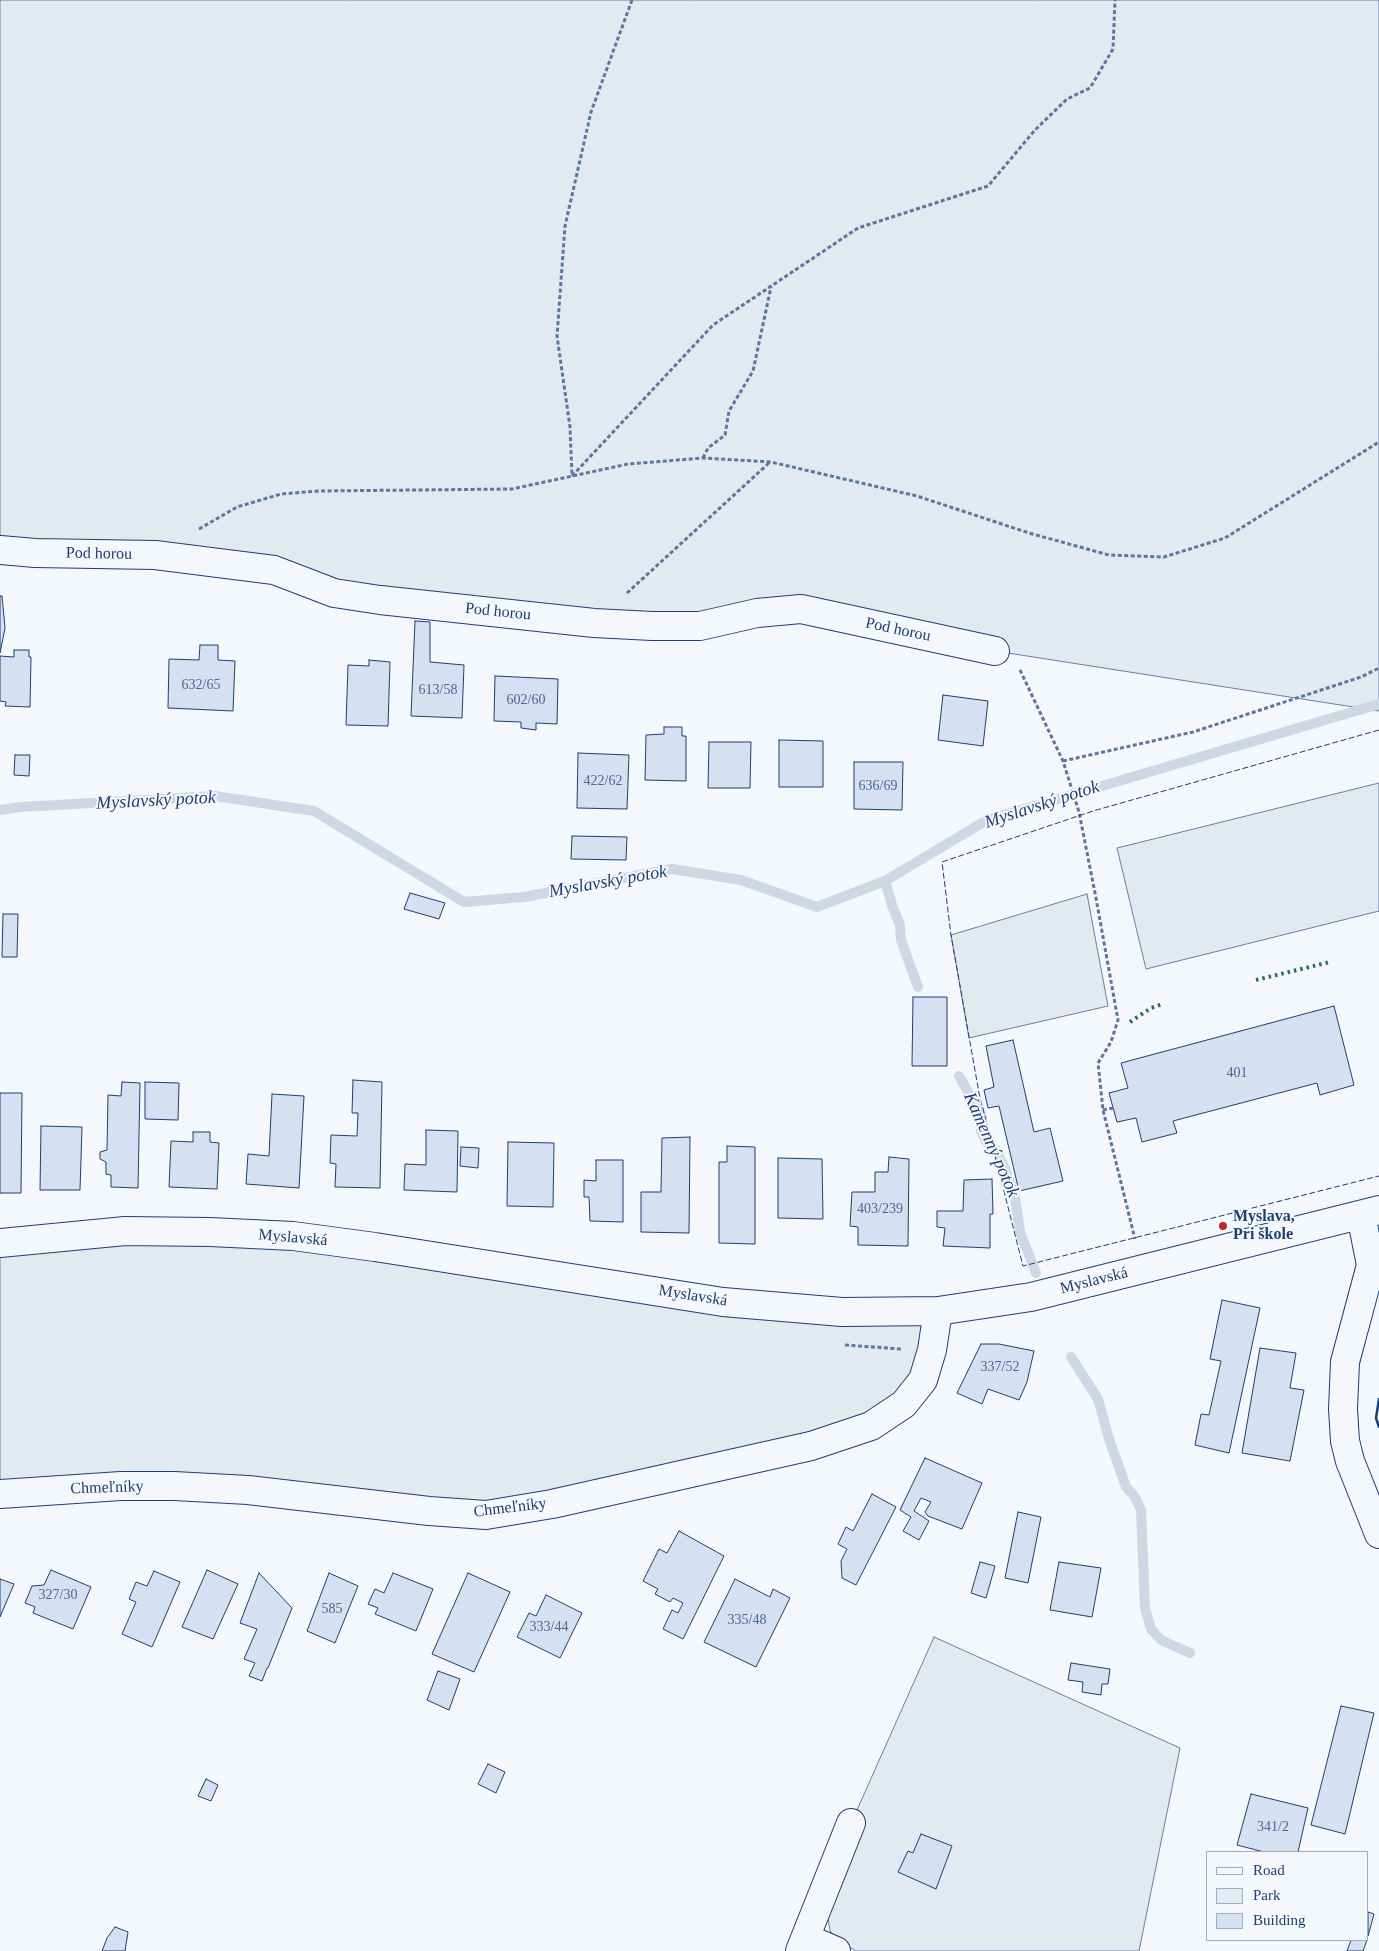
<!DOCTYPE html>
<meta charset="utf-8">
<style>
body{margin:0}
#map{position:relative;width:1379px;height:1951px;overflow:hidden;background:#f4f7fb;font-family:Georgia,serif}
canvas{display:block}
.legend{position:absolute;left:1206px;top:1851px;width:162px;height:90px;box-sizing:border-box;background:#f4f7fb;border:1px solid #9eadc5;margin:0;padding:6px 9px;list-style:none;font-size:15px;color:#1d3f73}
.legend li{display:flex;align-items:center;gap:10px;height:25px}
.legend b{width:25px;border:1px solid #9eadc5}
</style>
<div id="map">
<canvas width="1379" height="1951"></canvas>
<ul class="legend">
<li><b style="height:6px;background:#f4f7fb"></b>Road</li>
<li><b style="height:14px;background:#e3e9f0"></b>Park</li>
<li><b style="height:14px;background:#d5e0f0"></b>Building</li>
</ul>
</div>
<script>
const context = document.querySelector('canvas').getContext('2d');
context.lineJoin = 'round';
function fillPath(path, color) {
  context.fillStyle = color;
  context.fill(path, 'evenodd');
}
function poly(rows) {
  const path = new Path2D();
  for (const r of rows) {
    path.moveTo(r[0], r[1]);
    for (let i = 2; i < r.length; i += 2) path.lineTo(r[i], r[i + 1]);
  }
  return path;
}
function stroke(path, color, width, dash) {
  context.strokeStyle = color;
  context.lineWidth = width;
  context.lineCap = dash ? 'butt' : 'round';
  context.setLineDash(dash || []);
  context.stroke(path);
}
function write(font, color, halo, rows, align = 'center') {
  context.font = font + ' Georgia,serif';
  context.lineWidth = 4;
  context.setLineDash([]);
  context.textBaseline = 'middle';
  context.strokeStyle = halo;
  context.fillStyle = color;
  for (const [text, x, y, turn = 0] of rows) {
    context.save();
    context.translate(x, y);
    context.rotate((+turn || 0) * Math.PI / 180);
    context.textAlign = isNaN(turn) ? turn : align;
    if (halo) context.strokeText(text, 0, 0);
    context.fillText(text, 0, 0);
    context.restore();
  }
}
const green = poly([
 [0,0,1379,0,1379,711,995,651,801,609,594,623,274,570,0,550,0,0],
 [1379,783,1379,911,1146,969,1117,848,1379,783],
 [1087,894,1108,1006,969,1038,951,935,1087,894],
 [125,1231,625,1286,938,1311,932,1350,871,1426,486,1515,248,1490,0,1494,0,1243,125,1231],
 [934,1637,1180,1748,1139,1951,856,1951,837,1939,830,1931,828,1918,853,1819,934,1637]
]);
fillPath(green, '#e3e9f0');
stroke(green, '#687fa3', 1);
stroke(poly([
 [0,810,21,807,215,796,314,811,464,902,524,897,672,869,741,880,817,907,885,881,987,820,1379,704],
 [885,881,893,908,900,925,901,940,918,987],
 [959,1076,980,1113,982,1118,981,1131,986,1141,991,1148,996,1150,1005,1169,1015,1197,1020,1232,1036,1273],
 [1071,1357,1098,1399,1109,1439,1126,1487,1135,1497,1141,1510,1145,1608,1151,1629,1161,1640,1190,1653]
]), '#cfd7e4', 10);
const building = poly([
 [0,596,2,596,5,628,0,653,0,596],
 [415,621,430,622,430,662,464,665,462,718,411,716,415,621],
 [200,645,218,645,218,660,235,661,233,711,168,708,169,659,199,660,200,645],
 [14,650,29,650,29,657,31,657,30,707,5,706,6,702,0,701,0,656,14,657,14,650],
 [369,660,390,662,388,726,346,725,348,665,369,666,369,660],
 [495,676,558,679,557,724,536,723,536,730,521,728,521,722,494,721,495,676],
 [943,695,988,701,983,746,938,740,943,695],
 [664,727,682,727,682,736,686,736,686,781,645,780,646,735,664,734,664,727],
 [779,740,823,741,823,787,779,787,779,740],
 [709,742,751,742,750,788,708,788,709,742],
 [578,753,629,755,627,809,577,808,578,753],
 [15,755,30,755,29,776,14,775,15,755],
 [854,762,903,762,902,810,854,809,854,762],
 [572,836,627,837,626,860,571,859,572,836],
 [410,893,445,903,439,919,404,909,410,893],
 [3,914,18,914,17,957,2,957,3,914],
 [913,997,947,997,947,1066,912,1066,913,997],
 [1334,1006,1354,1085,1320,1095,1317,1083,1173,1121,1177,1133,1142,1142,1136,1118,1117,1122,1109,1093,1128,1088,1121,1063,1334,1006],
 [1013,1040,1034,1132,1050,1128,1063,1181,1019,1191,999,1106,988,1108,984,1090,994,1087,986,1046,1013,1040],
 [353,1080,382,1082,380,1188,335,1187,336,1164,330,1163,331,1135,357,1136,358,1113,352,1113,353,1080],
 [122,1082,140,1083,138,1188,111,1187,111,1175,106,1174,106,1162,100,1159,100,1152,107,1150,108,1095,121,1096,122,1082],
 [145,1082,179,1083,178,1120,145,1119,145,1082],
 [0,1093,22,1093,21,1193,0,1193,0,1093],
 [272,1094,304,1096,299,1188,246,1184,248,1154,269,1156,272,1094],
 [41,1126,82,1127,80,1190,40,1190,41,1126],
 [426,1130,458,1131,457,1192,404,1190,405,1164,426,1165,426,1130],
 [193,1132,210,1132,210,1142,219,1143,217,1189,169,1187,171,1141,193,1142,193,1132],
 [690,1137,689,1233,641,1232,641,1192,661,1192,662,1138,690,1137],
 [508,1142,554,1143,553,1207,507,1206,508,1142],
 [727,1146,755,1147,755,1244,719,1243,719,1162,727,1162,727,1146],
 [461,1147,479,1148,478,1168,460,1166,461,1147],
 [889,1157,909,1159,908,1246,858,1245,858,1227,850,1226,852,1192,875,1192,875,1172,888,1172,889,1157],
 [778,1158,822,1159,823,1219,778,1218,778,1158],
 [596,1160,623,1160,623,1222,590,1221,589,1197,584,1197,584,1180,596,1181,596,1160],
 [992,1179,993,1214,990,1214,990,1248,943,1246,945,1228,937,1227,937,1211,963,1211,964,1180,992,1179],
 [1222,1300,1260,1308,1229,1453,1195,1445,1201,1414,1209,1415,1221,1361,1210,1359,1222,1300],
 [981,1344,999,1344,1034,1351,1027,1382,1019,1400,988,1389,982,1404,957,1393,981,1344],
 [1260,1348,1296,1353,1290,1388,1304,1390,1290,1461,1242,1453,1260,1348],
 [925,1458,982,1483,962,1529,928,1516,925,1512,931,1502,921,1498,914,1511,929,1521,919,1540,903,1531,911,1517,900,1510,925,1458],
 [872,1494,896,1507,856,1585,842,1578,841,1561,847,1549,838,1544,846,1527,853,1531,872,1494],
 [1018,1512,1041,1517,1028,1583,1005,1578,1018,1512],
 [679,1531,724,1556,683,1639,663,1629,672,1610,678,1613,683,1603,673,1598,670,1602,655,1594,658,1589,643,1581,659,1549,667,1553,679,1531],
 [980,1562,995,1566,986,1598,971,1593,980,1562],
 [1059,1562,1101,1568,1092,1617,1050,1610,1059,1562],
 [51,1570,91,1587,73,1629,33,1613,35,1607,25,1603,32,1586,44,1585,51,1570],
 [207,1570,238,1584,213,1639,182,1627,207,1570],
 [154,1571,180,1582,152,1647,122,1634,136,1602,129,1599,136,1582,147,1586,154,1571],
 [259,1573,292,1608,268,1668,267,1668,262,1681,249,1676,255,1663,244,1659,257,1629,240,1623,259,1573],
 [329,1573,358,1586,335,1643,307,1631,329,1573],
 [393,1573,433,1589,416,1631,375,1614,378,1608,368,1604,375,1589,384,1593,393,1573],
 [468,1573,510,1592,474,1672,432,1654,468,1573],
 [0,1579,14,1584,0,1617,0,1579],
 [735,1579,770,1597,773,1589,790,1598,756,1667,704,1642,735,1579],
 [546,1595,582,1613,560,1658,517,1637,529,1613,536,1616,546,1595],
 [1071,1663,1110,1669,1108,1684,1102,1684,1101,1695,1082,1692,1083,1682,1068,1680,1071,1663],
 [438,1671,460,1679,449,1710,427,1700,438,1671],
 [1341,1706,1374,1713,1345,1834,1311,1825,1341,1706],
 [488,1764,505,1772,496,1793,478,1784,488,1764],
 [206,1779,218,1785,211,1801,198,1796,206,1779],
 [1251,1794,1308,1808,1298,1852,1264,1852,1237,1845,1251,1794],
 [921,1834,952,1846,936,1889,898,1872,908,1851,913,1853,921,1834],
 [1368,1912,1374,1914,1368,1936,1368,1912],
 [115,1927,128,1932,125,1951,102,1951,107,1938,115,1927],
 [1351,1940,1367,1940,1363,1951,1347,1951,1351,1940]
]);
fillPath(building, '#d5e0f0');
stroke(building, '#1d3f73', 1);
const minor = poly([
 [0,550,35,553,155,555,274,570,334,593,380,600,594,623,652,626,700,626,757,613,801,609,995,651],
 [1361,1215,1371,1265,1345,1362,1343,1409,1345,1441,1350,1461,1379,1534],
 [0,1243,125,1231,210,1232,293,1236,375,1247,723,1302,842,1312,938,1311,1031,1297,1379,1210],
 [0,1494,121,1486,174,1486,248,1490,429,1511,486,1515,552,1504,811,1446,871,1426,904,1404,923,1380,932,1350,938,1311],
 [806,1938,836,1951],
 [800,1951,851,1823]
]);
stroke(minor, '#1d3f73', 30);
stroke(poly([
 [632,0,591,112,565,226,557,336,570,427,572,476,713,325,858,228,988,186,1035,130,1067,99,1090,88,1113,49,1115,0],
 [703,458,708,448,725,435,729,411,753,371,771,287],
 [199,529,237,507,281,494,319,491,512,489,628,464,703,458,771,462,917,496,1029,533,1109,555,1164,557,1225,538,1379,442],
 [627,593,770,462],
 [1020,670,1063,761,1079,812,1096,898,1118,1020,1111,1042,1098,1063,1103,1110,1135,1239],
 [1063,761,1193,732,1361,677,1379,668],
 [1103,1110,1113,1108],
 [845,1345,901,1349]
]), '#5e769c', 3, [4, 2.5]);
stroke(minor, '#f4f7fb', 28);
stroke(poly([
 [1256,980,1330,962],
 [1130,1022,1151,1008,1163,1004]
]), '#2c6c60', 4, [2.5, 4]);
stroke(poly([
 [1379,730,1093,811,942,862,951,935,979,1093,1023,1266,1379,1176]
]), '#1d3f73', 1, [6, 2.5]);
stroke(poly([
 [1379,1399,1376,1418,1379,1427]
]), '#1d3f73', 2.5);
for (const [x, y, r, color] of [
 [1223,1226,5,"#c62828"]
]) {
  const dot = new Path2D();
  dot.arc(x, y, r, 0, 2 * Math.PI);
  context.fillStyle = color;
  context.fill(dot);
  stroke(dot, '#f4f7fb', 2);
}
write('14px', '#4b6792', null, [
 ["632/65",201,685],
 ["613/58",438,690],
 ["602/60",526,700],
 ["422/62",603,781],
 ["636/69",878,786],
 ["401",1237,1073],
 ["403/239",880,1209],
 ["337/52",1000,1367],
 ["327/30",58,1595],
 ["585",332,1609],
 ["335/48",747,1620],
 ["333/44",549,1627],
 ["341/2",1273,1827]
]);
write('16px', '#1d3f73', '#f4f7fb', [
 ["Pod horou",99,554,1],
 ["Pod horou",498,612,6],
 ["Pod horou",898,630,12],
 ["Myslavská",293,1238,5],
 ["Myslavská",1094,1281,-14],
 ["Myslavská",693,1296,9],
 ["Chmeľníky",107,1488,-2],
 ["Chmeľníky",510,1508,-7]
]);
write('bold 16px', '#1d3f73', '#f4f7fb', [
 ["Myslava,",1233,1217],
 ["Pri škole",1233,1235]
], 'left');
write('italic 18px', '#1d3f73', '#f4f7fb', [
 ["Myslavský potok",156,801,-3],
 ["Myslavský potok",1042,805,-18],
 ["Myslavský potok",608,882,-10],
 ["Kamenný potok",991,1145,66]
]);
</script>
